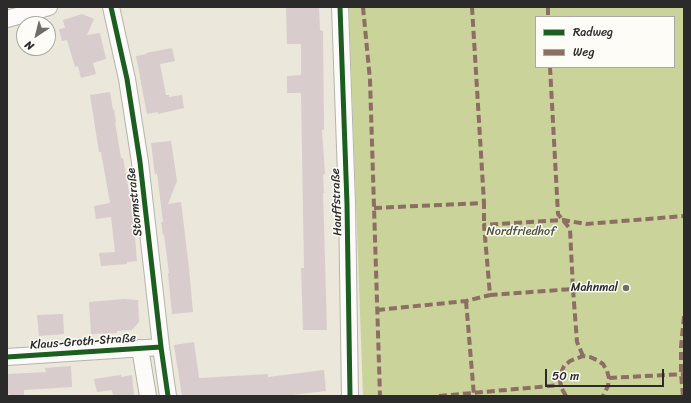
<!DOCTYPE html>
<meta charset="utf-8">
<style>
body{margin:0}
#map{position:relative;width:691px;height:403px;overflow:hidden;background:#ebe7da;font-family:Sriracha,sans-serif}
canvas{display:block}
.frame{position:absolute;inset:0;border:8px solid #2b2b2b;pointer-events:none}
.legend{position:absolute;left:535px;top:16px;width:140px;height:52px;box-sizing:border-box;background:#fdfcf7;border:1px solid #a9a8a5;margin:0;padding:5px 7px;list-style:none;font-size:12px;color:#2b2b2b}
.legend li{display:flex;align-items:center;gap:8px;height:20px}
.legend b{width:20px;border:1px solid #a9a8a5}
.north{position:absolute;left:16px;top:16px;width:40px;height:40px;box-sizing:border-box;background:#fdfcf7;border:1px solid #a9a8a5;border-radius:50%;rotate:215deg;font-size:11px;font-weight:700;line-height:16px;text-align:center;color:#2b2b2b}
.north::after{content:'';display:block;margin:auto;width:14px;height:18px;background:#6e6d68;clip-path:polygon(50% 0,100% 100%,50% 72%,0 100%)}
.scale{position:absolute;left:545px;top:369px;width:119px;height:18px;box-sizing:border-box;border:2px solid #2b2b2b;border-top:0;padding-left:5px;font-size:12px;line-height:14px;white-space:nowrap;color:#2b2b2b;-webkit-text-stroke:3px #fdfcf7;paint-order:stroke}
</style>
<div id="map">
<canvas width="691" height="403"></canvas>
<div class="frame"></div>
<ul class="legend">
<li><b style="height:5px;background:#1b5e20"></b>Radweg</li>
<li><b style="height:5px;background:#8d6e63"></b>Weg</li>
</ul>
<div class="north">N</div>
<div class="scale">50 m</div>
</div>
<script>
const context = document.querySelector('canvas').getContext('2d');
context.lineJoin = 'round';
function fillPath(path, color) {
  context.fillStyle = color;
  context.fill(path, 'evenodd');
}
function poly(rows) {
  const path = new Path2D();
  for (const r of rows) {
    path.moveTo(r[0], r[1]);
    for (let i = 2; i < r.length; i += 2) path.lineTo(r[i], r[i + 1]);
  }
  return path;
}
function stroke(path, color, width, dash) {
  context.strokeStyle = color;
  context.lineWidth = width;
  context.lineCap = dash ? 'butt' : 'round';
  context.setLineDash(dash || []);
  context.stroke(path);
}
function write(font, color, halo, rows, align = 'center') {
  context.font = font + ' Sriracha,sans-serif';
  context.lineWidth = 3;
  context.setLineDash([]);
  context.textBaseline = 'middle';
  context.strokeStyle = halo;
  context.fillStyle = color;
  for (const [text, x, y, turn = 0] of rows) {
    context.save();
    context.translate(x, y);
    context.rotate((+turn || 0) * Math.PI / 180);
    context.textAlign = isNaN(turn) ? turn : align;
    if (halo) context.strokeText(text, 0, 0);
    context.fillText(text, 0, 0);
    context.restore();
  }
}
fillPath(poly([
 [349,7,684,7,684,396,363,396],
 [536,17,674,17,674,67,536,67]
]), '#c9d39a');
fillPath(poly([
 [286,7,319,7,320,30,323,31,324,130,322,130,325,174,323,175,324,193,323,193,327,330,303,330,301,268,304,268,301,93,287,93,287,76,301,75,301,44,287,44],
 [82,14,94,19,87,35,100,33,106,59,93,63,96,74,81,78,78,66,75,67,67,40,62,41,59,29,65,28,63,20],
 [172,48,175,61,160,64,166,95,169,95,169,97,182,95,184,108,158,114,158,112,147,114,136,56,147,54,146,53],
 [110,92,113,110,114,109,116,122,115,122,121,158,123,158,131,203,132,203,137,261,127,262,127,264,101,266,99,253,115,252,111,217,96,219,94,206,110,203,101,152,99,152,90,95],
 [171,141,177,181,168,204,181,202,189,268,193,312,172,314,168,273,169,273,164,235,163,235,161,222,163,222,157,173,155,175,151,143],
 [124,299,138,300,139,322,132,330,117,331,117,333,91,334,89,302],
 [63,314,64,334,39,336,37,315],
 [194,342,199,378,268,374,268,377,324,370,326,391,283,396,182,396,174,345],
 [71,366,72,387,24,390,24,396,10,396,10,394,7,395,7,374,46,372,45,368],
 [121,375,121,377,132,375,134,396,113,396,112,390,97,392,94,379]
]), '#d8cccc');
const minor = poly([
 [111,7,127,79,140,162,161,347,168,396],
 [340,7,347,204,350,396],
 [7,19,49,7],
 [140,348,148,396],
 [7,357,161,347]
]);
stroke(minor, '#b5b3ab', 18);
stroke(minor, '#fcfbf9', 16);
stroke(poly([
 [363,7,370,80,380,396],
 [472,7,484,203],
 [548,7,548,17],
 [550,67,558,214,570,229,573,289],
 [374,208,484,203,484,225],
 [466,301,474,396],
 [377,310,466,301,490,295],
 [583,356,577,342,573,289,490,295,484,225,563,220,586,224,684,216],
 [609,378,684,374],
 [439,396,561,385],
 [566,396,562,389,560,381,561,373,564,366,570,361,583,356,590,357,597,360,603,364,607,371,609,378,608,386,603,396],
 [683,396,681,374,681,347,684,316]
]), '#8d6e63', 4, [8, 4]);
stroke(poly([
 [111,7,127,79,140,162,161,347,168,396],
 [340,7,347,204,350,396],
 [7,357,161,347]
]), '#1b5e20', 5);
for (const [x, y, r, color] of [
 [626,288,4,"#6e6d68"]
]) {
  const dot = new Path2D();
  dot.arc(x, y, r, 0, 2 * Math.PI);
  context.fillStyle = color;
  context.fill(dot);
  stroke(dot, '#fdfcf7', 1.5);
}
write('12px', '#2b2b2b', '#fdfcf7', [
 ["Stormstraße",135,202,-96],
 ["Hauffstraße",337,202,-92],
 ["Klaus-Groth-Straße",83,342,-4]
]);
write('12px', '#52583d', '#fdfcf7', [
 ["Nordfriedhof",521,232]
]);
write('12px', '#2b2b2b', '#fdfcf7', [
 ["Mahnmal",618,288]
], 'right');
</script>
